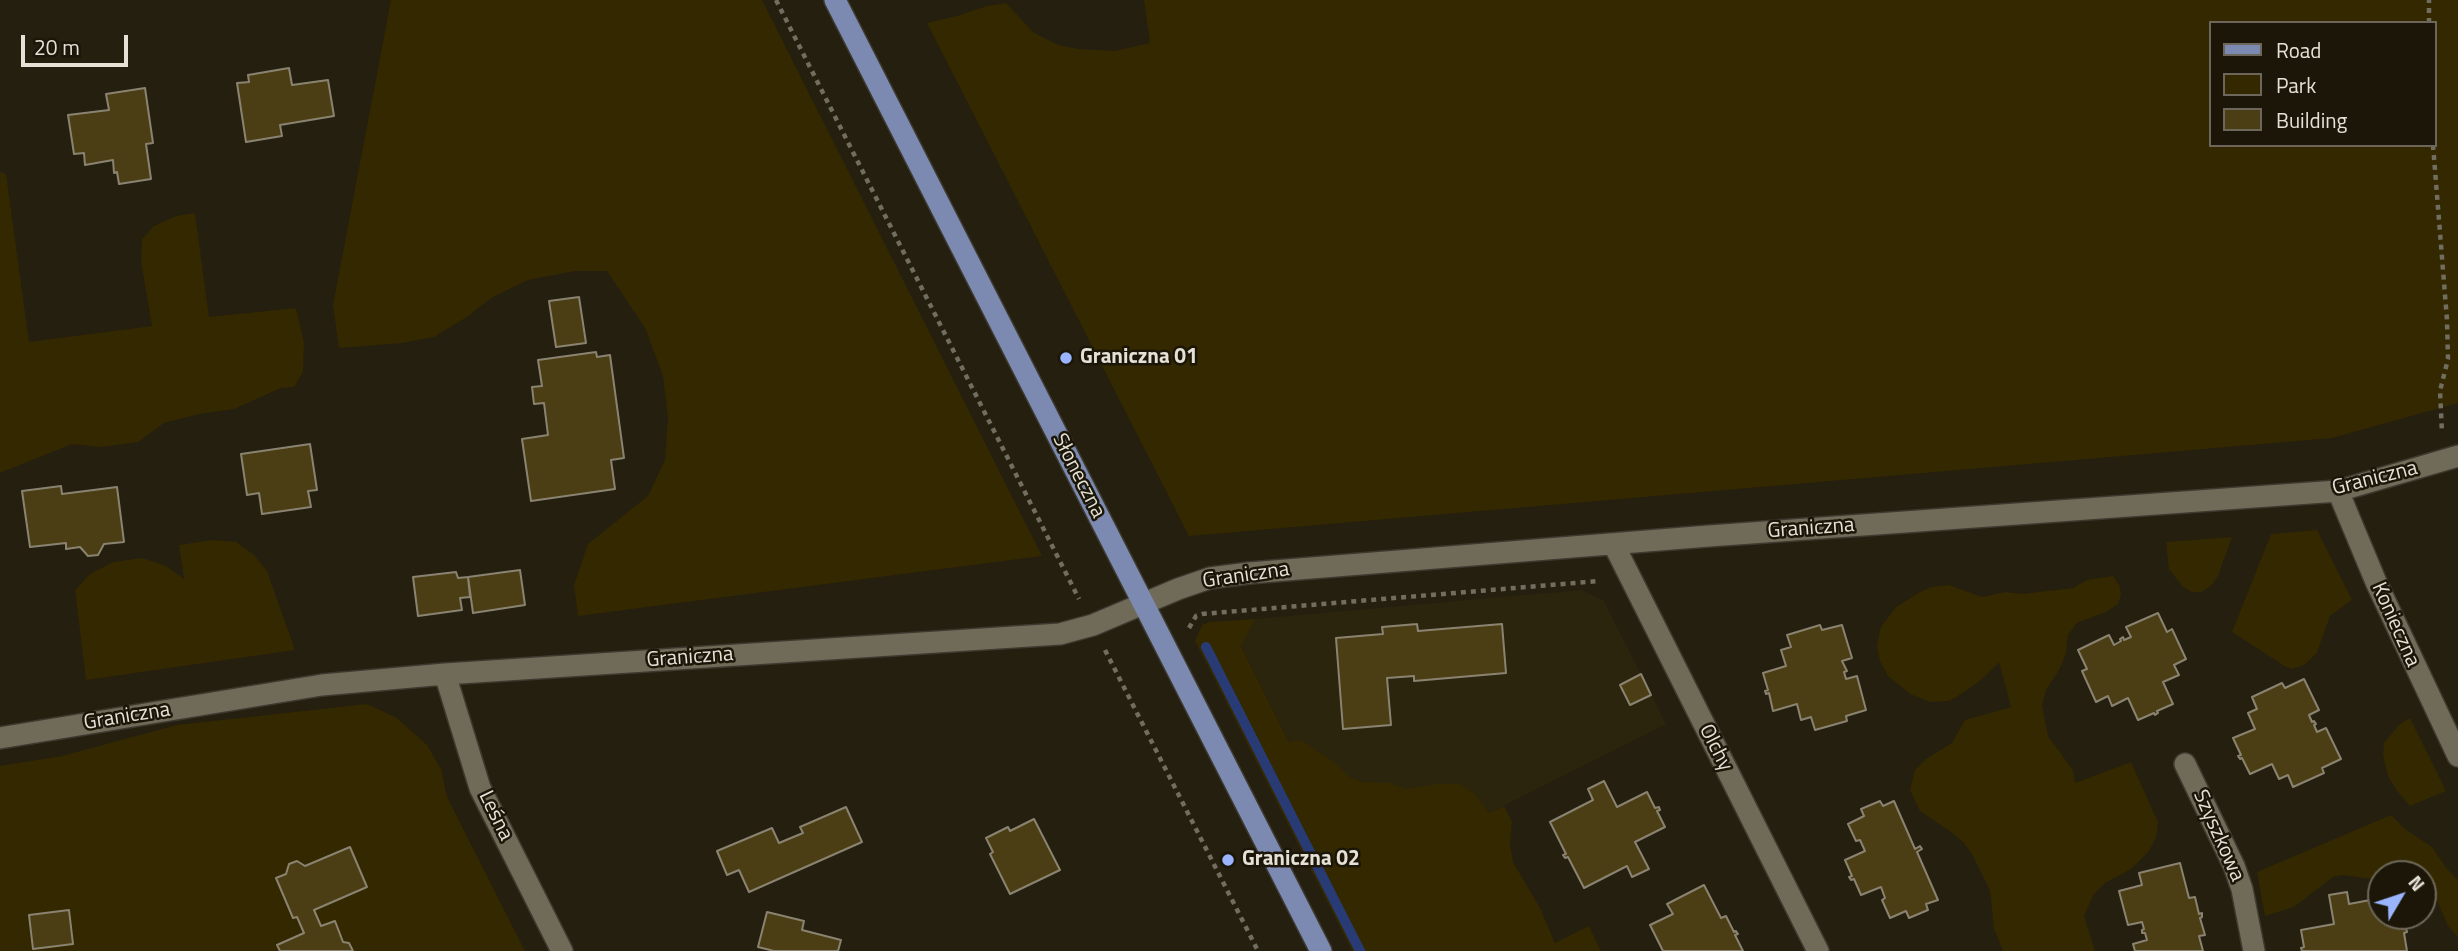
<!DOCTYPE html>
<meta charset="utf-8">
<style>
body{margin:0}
#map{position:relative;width:2458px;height:951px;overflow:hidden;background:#241f0f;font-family:"Titillium Web",sans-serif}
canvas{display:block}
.legend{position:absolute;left:2209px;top:21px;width:228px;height:126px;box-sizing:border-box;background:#1b1607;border:2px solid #6c675a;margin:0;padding:9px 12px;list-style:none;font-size:21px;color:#e5e1d7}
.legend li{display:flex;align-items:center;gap:14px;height:35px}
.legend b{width:35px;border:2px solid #6c675a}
.north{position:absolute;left:2367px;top:860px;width:70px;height:70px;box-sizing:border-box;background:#1b1607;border:2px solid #6c675a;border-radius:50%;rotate:51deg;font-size:19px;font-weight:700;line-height:28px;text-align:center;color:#e5e1d7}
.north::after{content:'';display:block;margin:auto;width:24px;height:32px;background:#9ab5fd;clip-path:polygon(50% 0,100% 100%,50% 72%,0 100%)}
.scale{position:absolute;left:21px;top:35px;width:107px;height:32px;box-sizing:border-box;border:4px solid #e5e1d7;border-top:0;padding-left:9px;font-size:21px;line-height:24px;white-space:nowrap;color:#e5e1d7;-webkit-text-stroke:5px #1b1607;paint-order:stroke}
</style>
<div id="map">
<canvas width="2458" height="951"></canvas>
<ul class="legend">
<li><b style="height:9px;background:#7c8ab1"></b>Road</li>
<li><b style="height:19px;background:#342800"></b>Park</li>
<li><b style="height:19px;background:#4b3e14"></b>Building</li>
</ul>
<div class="north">N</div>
<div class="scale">20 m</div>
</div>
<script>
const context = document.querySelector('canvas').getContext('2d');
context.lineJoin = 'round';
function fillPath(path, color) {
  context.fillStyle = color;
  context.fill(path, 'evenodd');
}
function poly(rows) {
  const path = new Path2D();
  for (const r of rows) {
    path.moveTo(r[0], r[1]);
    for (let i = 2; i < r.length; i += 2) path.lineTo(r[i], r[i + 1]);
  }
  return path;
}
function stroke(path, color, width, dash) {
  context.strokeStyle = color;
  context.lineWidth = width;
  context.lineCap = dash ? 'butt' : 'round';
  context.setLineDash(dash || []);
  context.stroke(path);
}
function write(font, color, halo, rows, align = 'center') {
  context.font = font + ' "Titillium Web",sans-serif';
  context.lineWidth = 5;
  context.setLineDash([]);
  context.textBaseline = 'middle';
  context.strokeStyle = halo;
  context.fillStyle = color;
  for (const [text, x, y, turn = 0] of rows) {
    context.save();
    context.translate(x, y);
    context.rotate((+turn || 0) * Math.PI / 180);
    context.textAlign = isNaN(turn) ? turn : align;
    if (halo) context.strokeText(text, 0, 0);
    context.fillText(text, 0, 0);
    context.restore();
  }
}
fillPath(poly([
 [1582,590,1604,601,1666,724,1358,879,1241,645,1255,619]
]), '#2c250e');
fillPath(poly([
 [391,0,762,0,1042,556,578,616,574,585,588,544,648,496,665,460,668,418,663,376,645,328,607,271,575,271,528,280,491,298,467,317,434,337,402,343,339,348,333,305],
 [1144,0,2458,0,2458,403,2332,438,1189,536,927,23,957,16,987,6,1006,3,1033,32,1058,45,1078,49,1115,51,1150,43],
 [2211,23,2435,23,2435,145,2211,145],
 [0,172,6,174,29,342,152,326,141,261,142,239,154,226,176,216,195,213,209,317,296,308,304,343,303,372,294,387,281,388,234,409,199,414,164,423,138,442,101,447,72,444,0,473],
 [2317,530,2352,600,2330,616,2317,653,2304,665,2293,669,2286,667,2232,632,2271,534],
 [2232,537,2218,576,2211,586,2201,592,2192,592,2183,587,2169,569,2166,542],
 [212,540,236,542,254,555,267,571,295,650,86,680,75,590,90,574,113,562,142,558,166,566,184,579,179,545],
 [2113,576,2119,585,2121,594,2118,604,2106,612,2077,623,2068,635,2066,654,2059,670,2046,690,2042,706,2048,736,2073,770,2075,783,2131,762,2158,822,2156,837,2149,851,2131,869,2105,883,2094,894,2084,916,2095,951,2003,951,1994,929,1990,890,1973,856,1964,843,1951,832,1920,811,1910,790,1915,770,1926,759,1952,743,1965,720,2011,707,1999,662,1981,680,1955,698,1948,701,1930,702,1910,694,1888,676,1880,661,1877,646,1879,635,1881,627,1896,607,1922,591,1932,587,1949,585,1982,597,2005,592,2022,594,2073,588,2087,580],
 [1255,619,1241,646,1289,742,1300,740,1334,762,1349,777,1363,782,1389,783,1406,789,1438,784,1460,784,1475,794,1489,813,1504,806,1512,822,1510,843,1513,862,1540,908,1555,943,1589,926,1601,951,1352,951,1195,641,1202,625,1209,622],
 [367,704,397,718,427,745,441,769,447,797,525,951,0,951,0,766,62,756,177,725],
 [2410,718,2446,791,2410,806,2397,791,2388,776,2383,755,2384,743,2399,725],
 [2391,815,2405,829,2432,847,2447,869,2458,880,2458,937,2448,926,2435,896,2423,880,2423,874,2409,870,2381,874,2381,877,2373,879,2342,875,2333,877,2294,907,2265,916,2257,872]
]), '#342800');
stroke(poly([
 [1206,647,1360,951]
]), '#293b75', 10);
const building = poly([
 [289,68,292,85,328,80,334,116,280,125,282,136,246,142,237,83,249,82,248,75,289,68],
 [145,88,153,143,146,144,151,179,119,184,117,172,114,173,113,160,85,165,84,153,74,154,68,115,109,110,106,94,145,88],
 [579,297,586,343,556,347,549,301,579,297],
 [596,352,597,357,610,355,624,458,611,460,615,489,531,501,522,439,548,435,544,403,534,404,532,387,542,386,538,360,596,352],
 [310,444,317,490,308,491,311,507,262,514,259,493,247,495,241,454,310,444],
 [61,486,62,494,117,487,124,542,104,544,98,555,88,556,80,547,66,549,66,543,30,547,22,491,61,486],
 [520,570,525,605,473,613,468,577,520,570],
 [456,572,458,578,468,577,470,597,460,598,462,610,418,616,413,577,456,572],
 [2158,613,2167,632,2172,629,2186,659,2174,665,2179,675,2163,682,2173,704,2157,711,2158,713,2155,715,2154,713,2138,720,2128,698,2112,706,2108,696,2096,702,2082,671,2087,669,2078,650,2109,635,2114,645,2121,641,2120,639,2123,637,2124,640,2131,637,2126,627,2158,613],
 [1417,624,1418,631,1502,624,1506,673,1414,681,1414,676,1387,678,1391,725,1343,729,1336,638,1383,634,1382,627,1417,624],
 [1820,625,1822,630,1842,625,1852,658,1842,661,1847,671,1844,672,1846,679,1857,676,1866,710,1846,716,1847,721,1815,730,1811,717,1801,720,1797,704,1773,711,1769,693,1766,694,1765,691,1768,690,1763,673,1786,666,1781,650,1791,647,1787,635,1820,625],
 [1641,674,1651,695,1630,705,1620,685,1641,674],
 [2304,679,2319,710,2309,715,2312,722,2314,721,2316,724,2314,725,2317,732,2326,728,2341,759,2322,768,2324,773,2293,787,2288,775,2279,779,2272,764,2250,774,2242,758,2240,759,2238,756,2241,755,2233,738,2255,729,2248,713,2257,709,2252,697,2282,683,2285,688,2304,679],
 [1604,781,1617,807,1647,792,1655,808,1659,807,1660,810,1657,811,1665,827,1635,842,1649,869,1632,877,1627,866,1584,888,1568,857,1565,858,1563,855,1566,854,1550,822,1593,800,1588,789,1604,781],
 [1880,801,1883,806,1894,801,1915,849,1920,846,1922,849,1917,852,1938,900,1926,904,1928,910,1909,918,1906,911,1890,918,1882,900,1885,898,1881,887,1861,895,1854,879,1851,880,1849,877,1852,876,1845,860,1865,851,1860,840,1856,841,1848,824,1864,816,1861,809,1880,801],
 [846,807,862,842,749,892,739,870,727,875,717,851,772,828,779,843,803,833,800,827,846,807],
 [1034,819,1060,870,1010,894,990,854,993,852,986,838,1008,827,1010,831,1034,819],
 [350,847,367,887,314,910,321,926,335,921,343,942,349,943,353,951,280,951,277,945,304,933,297,917,293,918,276,878,286,874,289,864,297,861,305,866,350,847],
 [2180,863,2189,898,2195,897,2199,914,2202,913,2202,917,2200,918,2205,935,2199,936,2203,951,2135,951,2133,944,2147,940,2145,933,2142,933,2142,930,2144,929,2142,922,2128,925,2119,891,2142,885,2139,873,2180,863],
 [1704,885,1721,918,1726,916,1734,932,1736,931,1738,934,1735,935,1743,951,1663,951,1650,925,1673,914,1667,904,1704,885],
 [2347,892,2349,904,2381,898,2381,916,2401,916,2403,929,2406,928,2407,932,2404,933,2407,951,2302,951,2301,948,2304,947,2301,930,2334,924,2329,895,2347,892],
 [69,910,73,944,33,949,29,915,69,910],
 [767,912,804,921,802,930,841,940,838,951,774,951,758,947,767,912]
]);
fillPath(building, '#4b3e14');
stroke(building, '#8a8371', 2);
const minor = poly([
 [2338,491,2376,582,2458,756],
 [1614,545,1818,951],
 [445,674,480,788,562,951],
 [0,738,322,685,445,674,1060,634,1093,625,1178,589,1210,578,1249,573,1709,536,2338,491,2458,456],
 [2185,764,2234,866,2242,889,2254,951]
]);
const major = poly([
 [835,0,1321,951]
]);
stroke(minor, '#3d392f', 24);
stroke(major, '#3d392f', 24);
stroke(poly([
 [776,0,1079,599],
 [2429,23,2429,0],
 [2433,145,2447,320,2448,359,2440,391,2442,433],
 [1189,628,1196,616,1202,614,1599,581],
 [1105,650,1258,951]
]), '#716d5f', 4.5, [5, 5]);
stroke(minor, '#706a58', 21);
stroke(major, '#7c8ab1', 21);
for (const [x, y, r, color] of [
 [1066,358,7,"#9ab5fd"],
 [1228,860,7,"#9ab5fd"]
]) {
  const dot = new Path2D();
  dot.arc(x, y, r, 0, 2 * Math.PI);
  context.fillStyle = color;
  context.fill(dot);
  stroke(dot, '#1b1607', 2.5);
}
write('bold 21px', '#e5e1d7', '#1b1607', [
 ["Graniczna 01",1080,358],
 ["Graniczna 02",1242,860]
], 'left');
write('21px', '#e5e1d7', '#1b1607', [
 ["Słoneczna",1078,476,63],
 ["Graniczna",2375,479,-14],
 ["Graniczna",1811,529,-4],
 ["Graniczna",1246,576,-8],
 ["Konieczna",2395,625,66],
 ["Graniczna",690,658,-4],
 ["Graniczna",127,717,-9],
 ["Olchy",1715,748,63],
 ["Leśna",495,816,64],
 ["Szyszkowa",2218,836,66]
]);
</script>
